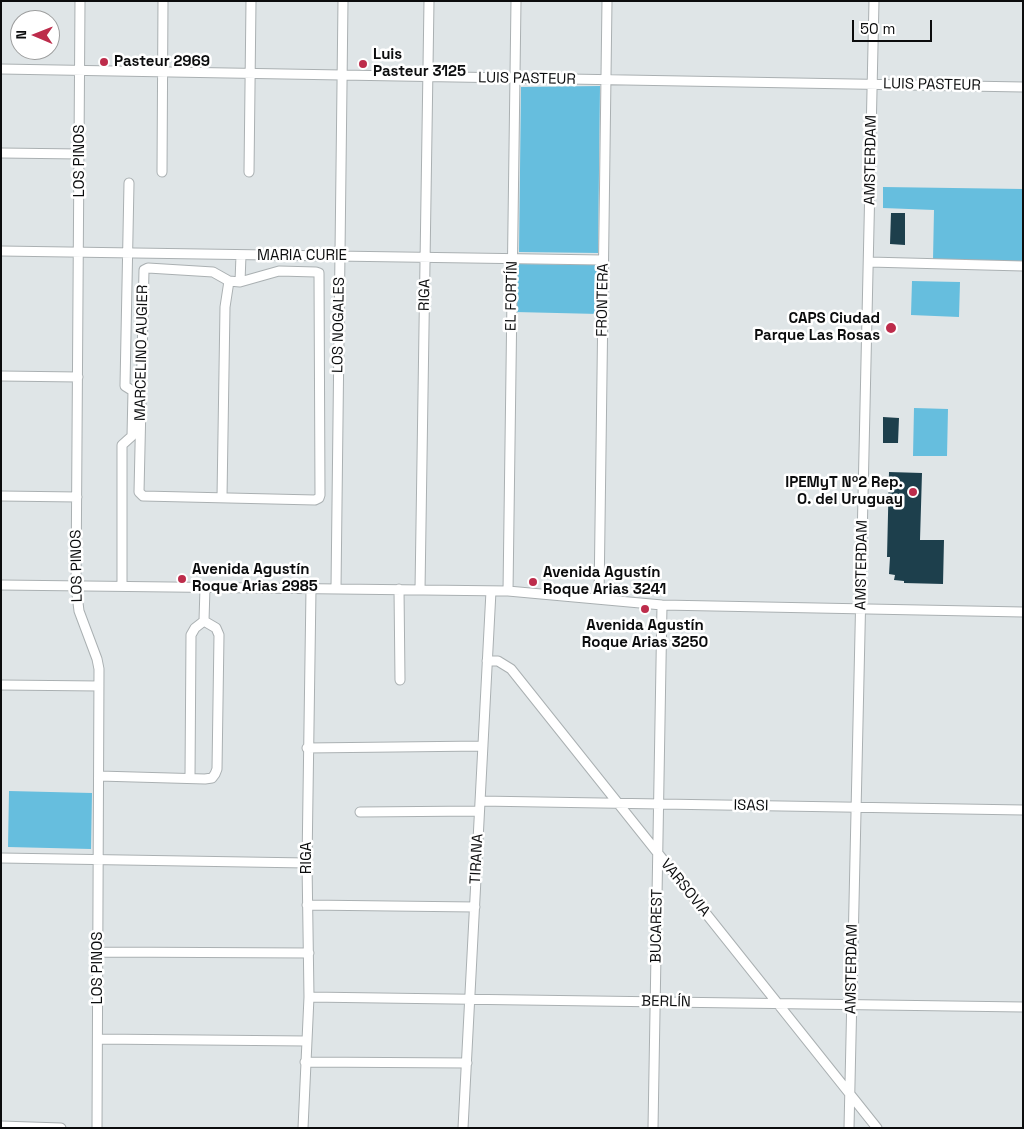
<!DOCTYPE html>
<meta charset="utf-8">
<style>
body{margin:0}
#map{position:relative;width:1024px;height:1129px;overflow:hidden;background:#dfe5e7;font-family:"Space Grotesk",sans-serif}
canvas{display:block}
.frame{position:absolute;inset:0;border:2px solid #0b0c0d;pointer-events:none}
.north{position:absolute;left:10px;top:10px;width:50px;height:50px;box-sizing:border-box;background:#fff;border:1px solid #9d9e9e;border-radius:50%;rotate:271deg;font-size:14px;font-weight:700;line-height:20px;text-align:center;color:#0b0c0d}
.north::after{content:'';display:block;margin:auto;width:18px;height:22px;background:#bd2c4b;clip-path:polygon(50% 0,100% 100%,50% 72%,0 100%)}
.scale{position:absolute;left:852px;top:20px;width:80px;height:22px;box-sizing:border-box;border:2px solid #0b0c0d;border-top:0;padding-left:6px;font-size:15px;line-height:18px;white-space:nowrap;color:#0b0c0d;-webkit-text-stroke:4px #fff;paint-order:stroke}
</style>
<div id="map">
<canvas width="1024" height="1129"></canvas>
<div class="frame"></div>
<div class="north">N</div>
<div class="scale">50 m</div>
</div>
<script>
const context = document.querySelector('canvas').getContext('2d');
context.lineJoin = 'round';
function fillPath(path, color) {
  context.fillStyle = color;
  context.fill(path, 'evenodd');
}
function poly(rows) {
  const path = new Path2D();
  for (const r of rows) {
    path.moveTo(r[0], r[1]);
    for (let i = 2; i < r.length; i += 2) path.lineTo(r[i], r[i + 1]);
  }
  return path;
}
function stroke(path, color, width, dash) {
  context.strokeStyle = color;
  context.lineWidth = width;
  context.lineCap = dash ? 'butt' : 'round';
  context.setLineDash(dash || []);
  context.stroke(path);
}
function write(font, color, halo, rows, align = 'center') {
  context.font = font + ' "Space Grotesk",sans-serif';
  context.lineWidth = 5;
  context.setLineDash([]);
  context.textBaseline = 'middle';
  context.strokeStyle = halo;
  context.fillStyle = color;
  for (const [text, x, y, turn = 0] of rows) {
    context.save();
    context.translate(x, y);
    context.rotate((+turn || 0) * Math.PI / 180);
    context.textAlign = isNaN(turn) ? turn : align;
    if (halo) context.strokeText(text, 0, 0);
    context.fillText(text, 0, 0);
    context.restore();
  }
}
fillPath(poly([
 [600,86,598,253,519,252,521,87],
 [883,187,1023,189,1023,262,933,260,934,210,883,208],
 [516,264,600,265,599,314,515,312],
 [912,281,960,282,959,317,911,315],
 [914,408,948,409,947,456,913,456],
 [9,791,92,793,91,849,8,847]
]), '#66bede');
fillPath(poly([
 [891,213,905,213,905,245,890,244],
 [883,417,899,418,898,443,883,443],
 [889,472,922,473,920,540,944,540,943,584,904,583,904,581,894,580,895,575,889,574,890,557,887,557]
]), '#1d3f4c');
const minor = poly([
 [80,1,76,586,79,611,97,659,99,669,97,1128],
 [1,69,1023,87],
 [1,153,80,154],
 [162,172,163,1],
 [249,172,251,1],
 [1,251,603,260],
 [869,262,1023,266],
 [229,281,213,272,148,268,144,270,139,492,143,496,315,500,319,498,320,495,319,273,316,272,279,271,240,282],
 [1,376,78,377],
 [1,496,77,497],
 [222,497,225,307,229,281,240,282,241,255],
 [1,585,508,591,662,605,1023,612],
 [122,586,122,445,132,436,133,391,125,386,129,183],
 [336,588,343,1],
 [399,589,400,680],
 [420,590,429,1],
 [508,591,516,1],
 [599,599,607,1],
 [204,621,205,587],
 [487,661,498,661,511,669,877,1128],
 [1,685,99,686],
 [307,748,483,746],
 [99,776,205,779,212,778,215,774,217,769,219,635,216,628,204,621],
 [190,777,191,635,195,628,204,621],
 [480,801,1023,810],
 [360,812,479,811],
 [1,858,307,863],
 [307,905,475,907],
 [98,952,309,953],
 [309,997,1023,1007],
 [98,1039,306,1041],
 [305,1062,467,1063],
 [1,1126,61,1128],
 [303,1128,309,997,307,863,311,589],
 [463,1128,491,591],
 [653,1128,662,605],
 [849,1128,874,1]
]);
stroke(minor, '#aab0b2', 11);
stroke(minor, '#fff', 9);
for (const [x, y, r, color] of [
 [104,62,5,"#bd2c4b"],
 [363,64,5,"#bd2c4b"],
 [891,328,6,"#bd2c4b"],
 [913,492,5,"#bd2c4b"],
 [182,579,5,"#bd2c4b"],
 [533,582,5,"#bd2c4b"],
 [645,609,5,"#bd2c4b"]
]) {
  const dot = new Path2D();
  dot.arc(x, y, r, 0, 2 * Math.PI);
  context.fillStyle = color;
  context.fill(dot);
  stroke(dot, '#fff', 2);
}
write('bold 15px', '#0b0c0d', '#fff', [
 ["Luis",373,55],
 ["Pasteur 3125",373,72],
 ["Pasteur 2969",114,62],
 ["CAPS Ciudad",880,319,"right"],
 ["Parque Las Rosas",880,336,"right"],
 ["IPEMyT Nº2 Rep.",903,483,"right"],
 ["O. del Uruguay",903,500,"right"],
 ["Avenida Agustín",192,570],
 ["Roque Arias 2985",192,587],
 ["Avenida Agustín",543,573],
 ["Roque Arias 3241",543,590],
 ["Avenida Agustín",645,626,"center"],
 ["Roque Arias 3250",645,643,"center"]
], 'left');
write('15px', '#0b0c0d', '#fff', [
 ["LUIS PASTEUR",527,79,1],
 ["LUIS PASTEUR",932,85,1],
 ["AMSTERDAM",871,160,-89],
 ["LOS PINOS",80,161,-90],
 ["MARIA CURIE",302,256],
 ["RIGA",425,295,-89],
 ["EL FORTÍN",512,296,-89],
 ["FRONTERA",603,300,-89],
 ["LOS NOGALES",339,325,-89],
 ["MARCELINO AUGIER",142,353,-89],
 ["AMSTERDAM",862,565,-89],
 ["LOS PINOS",77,566,-91],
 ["ISASI",751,806,1],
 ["RIGA",307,858,-90],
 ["TIRANA",477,859,-87],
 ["VARSOVIA",685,888,51],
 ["BUCAREST",657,926,-89],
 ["LOS PINOS",98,968,-90],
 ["AMSTERDAM",852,969,-89],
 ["BERLÍN",666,1002,1]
]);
</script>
